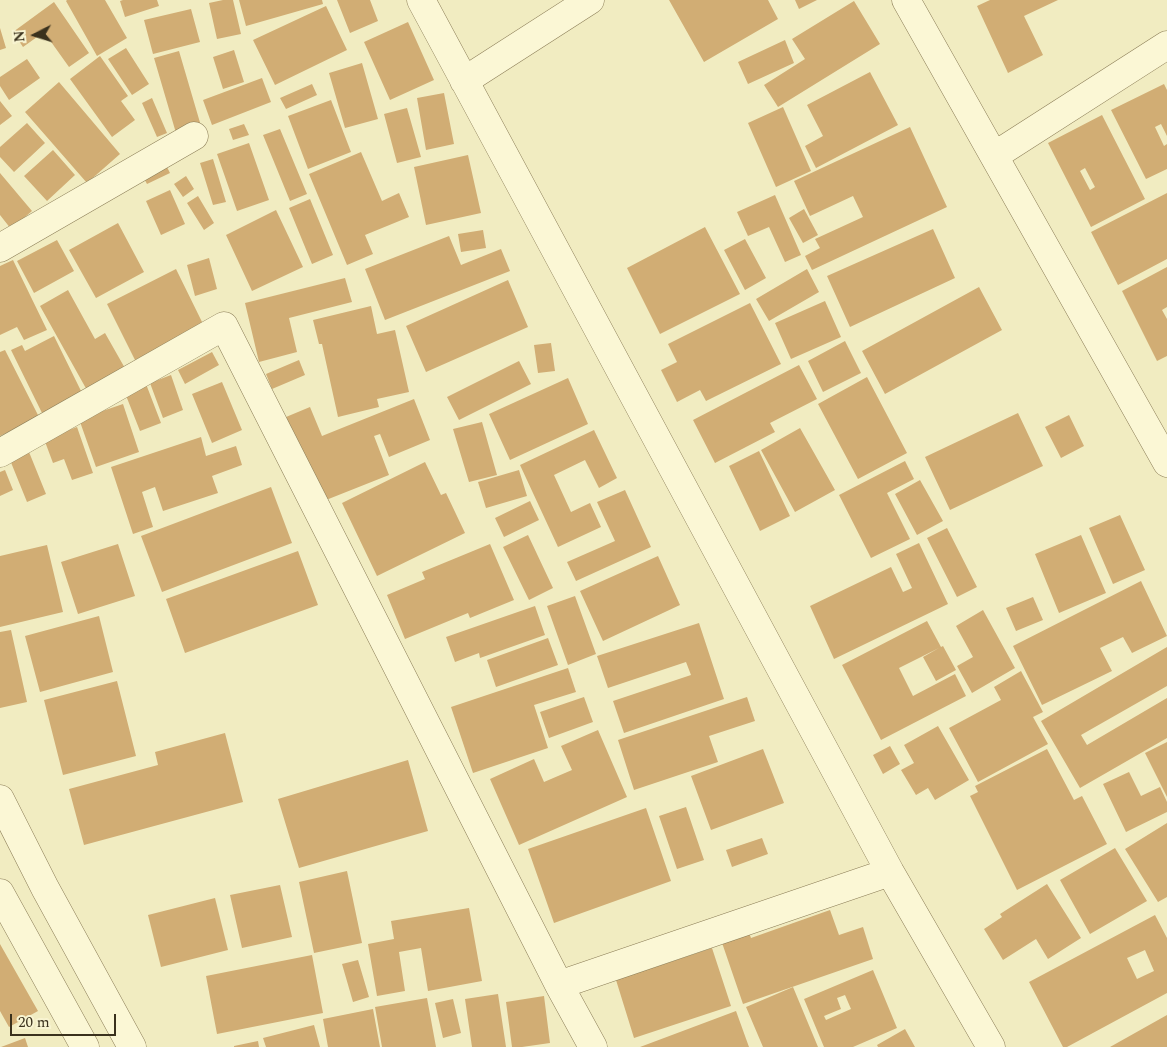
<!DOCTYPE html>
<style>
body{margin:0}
#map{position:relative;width:1167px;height:1047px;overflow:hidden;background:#f1ecc1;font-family:Spectral,serif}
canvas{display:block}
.north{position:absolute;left:10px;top:10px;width:50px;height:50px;-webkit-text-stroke:4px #f8f4d1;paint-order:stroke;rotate:265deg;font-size:14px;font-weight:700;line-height:20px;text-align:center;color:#3a311d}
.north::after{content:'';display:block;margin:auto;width:18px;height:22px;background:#3a311d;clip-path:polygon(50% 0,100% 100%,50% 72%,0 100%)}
.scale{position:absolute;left:10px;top:1014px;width:106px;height:22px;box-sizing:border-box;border:2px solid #3a311d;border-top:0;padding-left:6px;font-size:15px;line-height:18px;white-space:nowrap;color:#3a311d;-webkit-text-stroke:4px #f8f4d1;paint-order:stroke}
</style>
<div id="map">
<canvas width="1167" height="1047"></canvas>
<div class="north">N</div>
<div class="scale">20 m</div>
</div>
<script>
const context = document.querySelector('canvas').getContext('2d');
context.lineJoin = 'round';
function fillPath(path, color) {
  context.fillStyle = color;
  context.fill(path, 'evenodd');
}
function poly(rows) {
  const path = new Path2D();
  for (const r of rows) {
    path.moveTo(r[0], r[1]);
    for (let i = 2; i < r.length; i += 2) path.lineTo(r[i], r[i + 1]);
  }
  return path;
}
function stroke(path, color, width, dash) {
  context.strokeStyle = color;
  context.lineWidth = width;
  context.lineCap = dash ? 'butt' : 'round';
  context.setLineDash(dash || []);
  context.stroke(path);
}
fillPath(poly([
 [67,0,105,0,127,38,97,56,66,1],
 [123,0,157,0,159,6,125,17,120,1],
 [223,0,233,0,241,34,217,39,209,3],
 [239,0,322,0,323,4,246,26],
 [337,0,370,0,378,21,350,33],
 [669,0,768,0,778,19,704,62],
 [795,0,817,0,799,9],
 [990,0,1058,0,1024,16,1043,55,1008,73,977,6],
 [854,1,880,44,778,107,764,85,805,59,792,39],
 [54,2,89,53,69,67,44,32,23,47,13,32],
 [326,6,347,50,275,85,253,40],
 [191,9,200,42,153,54,144,20],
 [408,22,434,80,390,100,364,42],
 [0,28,6,48,0,50],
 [785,40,794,63,748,84,738,62],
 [126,48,149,84,132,95,108,59],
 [234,50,244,82,223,89,213,57],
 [179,51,201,126,176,133,154,58],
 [100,56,128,96,121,101,135,120,112,137,70,79],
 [27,59,40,78,9,100,0,86,0,77],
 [362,63,378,119,345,128,329,73],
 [870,72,898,125,816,168,805,146,823,136,807,105],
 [262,78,271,102,212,125,203,100],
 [59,82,120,154,87,183,25,112],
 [312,84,317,95,286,109,280,98],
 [1164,84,1167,90,1167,136,1161,124,1155,127,1164,146,1167,144,1167,169,1146,179,1111,110],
 [444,93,454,144,426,150,417,98],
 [152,98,167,133,157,137,142,103],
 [331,100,351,152,308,169,288,116],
 [0,101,12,116,0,125],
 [783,107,811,171,776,187,748,123],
 [407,108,421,157,397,163,384,114],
 [1102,115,1145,199,1091,227,1048,143],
 [1085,168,1095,187,1090,190,1080,171],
 [27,123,45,143,14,172,0,157,0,147],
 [244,124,249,135,233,140,229,129],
 [910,127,947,207,812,270,805,256,820,248,815,239,863,217,853,196,810,216,794,181],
 [280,129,307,194,290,201,263,135],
 [249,143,269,200,237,211,217,154],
 [53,150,75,175,47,201,24,176],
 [361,152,382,201,399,193,409,217,365,235,373,254,347,265,309,174],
 [468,155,481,213,426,225,414,167],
 [163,159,170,173,147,184,140,171],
 [213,159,226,202,213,205,200,163],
 [0,173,32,211,11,229,0,215],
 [186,176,194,189,183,197,174,184],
 [170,190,185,224,161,235,146,201],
 [1167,193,1167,259,1118,285,1091,232],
 [775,195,801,255,785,262,769,227,748,236,737,212],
 [198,196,214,223,204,230,187,203],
 [310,199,333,255,312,264,289,208],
 [804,209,818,235,803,243,789,218],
 [276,210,303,267,252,291,226,235],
 [118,223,144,272,96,298,69,250],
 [705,227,740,294,660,334,627,268],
 [933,229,955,278,850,327,827,276],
 [483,230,486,248,461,252,458,234],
 [449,236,461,265,501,249,510,271,385,320,365,269],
 [745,239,766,278,745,290,724,250],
 [57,240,74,271,34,293,17,261],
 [209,258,217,289,195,296,187,265],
 [13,260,47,330,24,340,17,327,0,335,0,266],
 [1167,267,1167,307,1162,310,1167,319,1167,356,1157,361,1122,291],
 [176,269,204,326,135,360,107,304],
 [807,269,819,292,769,321,756,299],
 [345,278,352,302,289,318,297,352,259,362,245,303],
 [508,280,528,327,426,372,406,326],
 [979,287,1002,330,885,394,862,351],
 [68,290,95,339,105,333,126,370,88,392,40,306],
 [825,301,841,337,791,359,775,323],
 [750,303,781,364,706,401,700,390,677,402,661,370,677,362,668,344],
 [371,306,377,334,395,330,409,392,377,399,379,407,338,417,322,344,319,344,313,320],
 [54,336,82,393,42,413,11,350,22,345,25,351],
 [845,341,861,373,823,392,808,361],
 [551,343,555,371,538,373,534,345],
 [5,350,39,417,0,436,0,352],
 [212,352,219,365,185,384,178,370],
 [299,360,305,375,272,389,266,374],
 [519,361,531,384,459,420,447,397],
 [799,365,817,399,770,423,775,432,715,463,693,420],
 [171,375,183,410,163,418,150,383],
 [867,377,907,453,858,479,818,404],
 [568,378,588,424,510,460,489,414],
 [222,382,242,430,212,443,192,394],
 [146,384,161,423,140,431,125,393],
 [414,399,430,440,389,457,380,434,374,436,389,475,321,502,286,417,310,407,322,436],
 [123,404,139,452,96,467,79,419],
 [1018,413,1043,466,950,510,925,457],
 [1069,415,1084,446,1061,458,1045,427],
 [482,422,497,475,469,482,453,429],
 [77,427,93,473,72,480,64,459,53,463,44,439],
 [800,428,835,490,795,512,761,450],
 [594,430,617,478,599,488,585,460,554,475,571,512,590,503,601,527,558,547,520,465],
 [201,437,206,456,236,446,242,465,212,476,218,493,163,511,155,487,142,492,153,527,133,534,111,467],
 [759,451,790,516,760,531,729,466],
 [29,452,46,494,27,502,10,460],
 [905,461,914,479,887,493,910,539,871,558,839,495],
 [425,462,441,495,446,493,465,533,377,576,342,503],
 [5,470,13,490,0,496,0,472],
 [519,470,527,496,486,508,478,482],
 [920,480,943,521,917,535,895,494],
 [271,487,292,543,162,592,141,536],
 [625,490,651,547,576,581,567,562,615,541,597,502],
 [530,501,539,520,504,537,495,518],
 [1120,515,1145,570,1113,584,1089,528],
 [947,528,977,587,957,597,927,538],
 [528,535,553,588,529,600,503,547],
 [1081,535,1106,593,1059,613,1035,554],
 [919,543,948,604,834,659,810,606,891,567,903,592,912,588,896,554],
 [118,544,135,596,78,614,61,562],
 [490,544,514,600,470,618,468,613,405,639,387,595,425,579,422,572],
 [47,545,63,612,0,627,0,556],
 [298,551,318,605,185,653,166,599],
 [658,556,680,605,603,641,580,591],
 [1141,581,1167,636,1132,653,1123,637,1100,648,1112,671,1042,705,1013,646],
 [575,596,596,654,568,665,547,606],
 [1033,597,1043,620,1016,631,1006,608],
 [535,606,545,635,480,658,479,653,455,662,446,637],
 [983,610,1015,668,972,693,957,666,973,657,956,626],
 [99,616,113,672,40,692,25,636],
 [927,621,941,647,943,646,956,670,936,681,923,657,939,648,899,668,913,696,955,674,966,696,881,740,842,665],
 [699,623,724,699,624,733,613,701,691,675,686,662,608,688,597,656],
 [11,630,27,702,0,708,0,632],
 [548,638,558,665,496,687,487,660],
 [1167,647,1167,686,1081,735,1087,745,1167,698,1167,738,1080,788,1041,721],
 [568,668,576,692,534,705,548,748,473,773,451,707],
 [1021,671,1043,712,1033,717,1048,744,978,782,949,728,1001,700,994,687],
 [117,681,136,756,63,775,44,700],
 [584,697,593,722,549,738,540,712],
 [747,697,755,721,709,736,718,762,634,790,618,740],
 [938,726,969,780,935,800,928,788,916,795,901,770,914,763,904,745],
 [598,730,627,797,519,845,490,779,534,759,544,782,572,770,561,746],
 [225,733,243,802,84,845,69,789,158,765,155,752],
 [1167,742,1167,797,1145,753],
 [890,746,900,764,883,774,873,755],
 [763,749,784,803,711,830,691,776],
 [1047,749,1074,800,1082,796,1107,844,1017,890,970,796,978,792,975,786],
 [408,760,428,831,299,868,278,799],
 [1129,772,1141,796,1160,787,1167,802,1167,812,1126,832,1103,784],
 [686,807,704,860,677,869,659,816],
 [646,808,671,881,554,923,528,849],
 [1167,823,1167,897,1158,902,1125,849],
 [762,838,768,854,732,867,726,850],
 [1115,848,1147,901,1090,934,1060,880],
 [347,871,362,943,314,953,299,882],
 [1047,884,1081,938,1048,959,1036,939,1003,960,984,929,1002,917,1000,914],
 [280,885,292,937,242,948,230,895],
 [215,898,228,950,161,967,148,915],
 [469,908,482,981,428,991,421,948,399,952,405,991,377,996,368,944,394,939,391,921],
 [830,910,839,935,863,927,873,959,743,1004,719,934,746,924,751,938],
 [1155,915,1167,938,1167,993,1067,1047,1063,1047,1029,982],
 [1145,950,1154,971,1137,979,1127,958],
 [0,944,38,1011,9,1027,0,1011],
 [712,948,731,1006,634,1038,616,980],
 [312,955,323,1013,217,1034,206,976],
 [358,960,369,997,353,1002,342,964],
 [873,970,897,1028,853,1047,824,1047,804,999],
 [845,995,851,1009,826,1020,824,1016,841,1009,837,998],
 [793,987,818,1047,763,1047,746,1007],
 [498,994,506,1047,472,1047,465,999],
 [544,996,550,1043,522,1047,512,1047,506,1002],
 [427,998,436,1047,382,1047,375,1007],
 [453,999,461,1033,443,1038,435,1003],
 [373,1009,380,1047,328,1047,323,1019],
 [736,1011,749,1047,640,1047],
 [1167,1015,1167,1047,1110,1047],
 [314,1025,320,1047,266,1047,263,1038],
 [905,1029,915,1047,878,1047,877,1045],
 [25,1038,28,1047,1,1047],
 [258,1041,259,1047,234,1047,234,1046]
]), '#d1ad74');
const minor = poly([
 [421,0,890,872,991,1047],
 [906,0,1167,463],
 [464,81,590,0],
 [994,156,1167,45],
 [0,248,194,136],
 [0,453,224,326,559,985,593,1047],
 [559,985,890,872]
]);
const tertiary = poly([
 [0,799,45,888,132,1047],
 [0,893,85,1047]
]);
stroke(minor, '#8b7d57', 29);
stroke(tertiary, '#8b7d57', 29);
stroke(minor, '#fbf7d5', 28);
stroke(tertiary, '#fbf7d5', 28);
</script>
